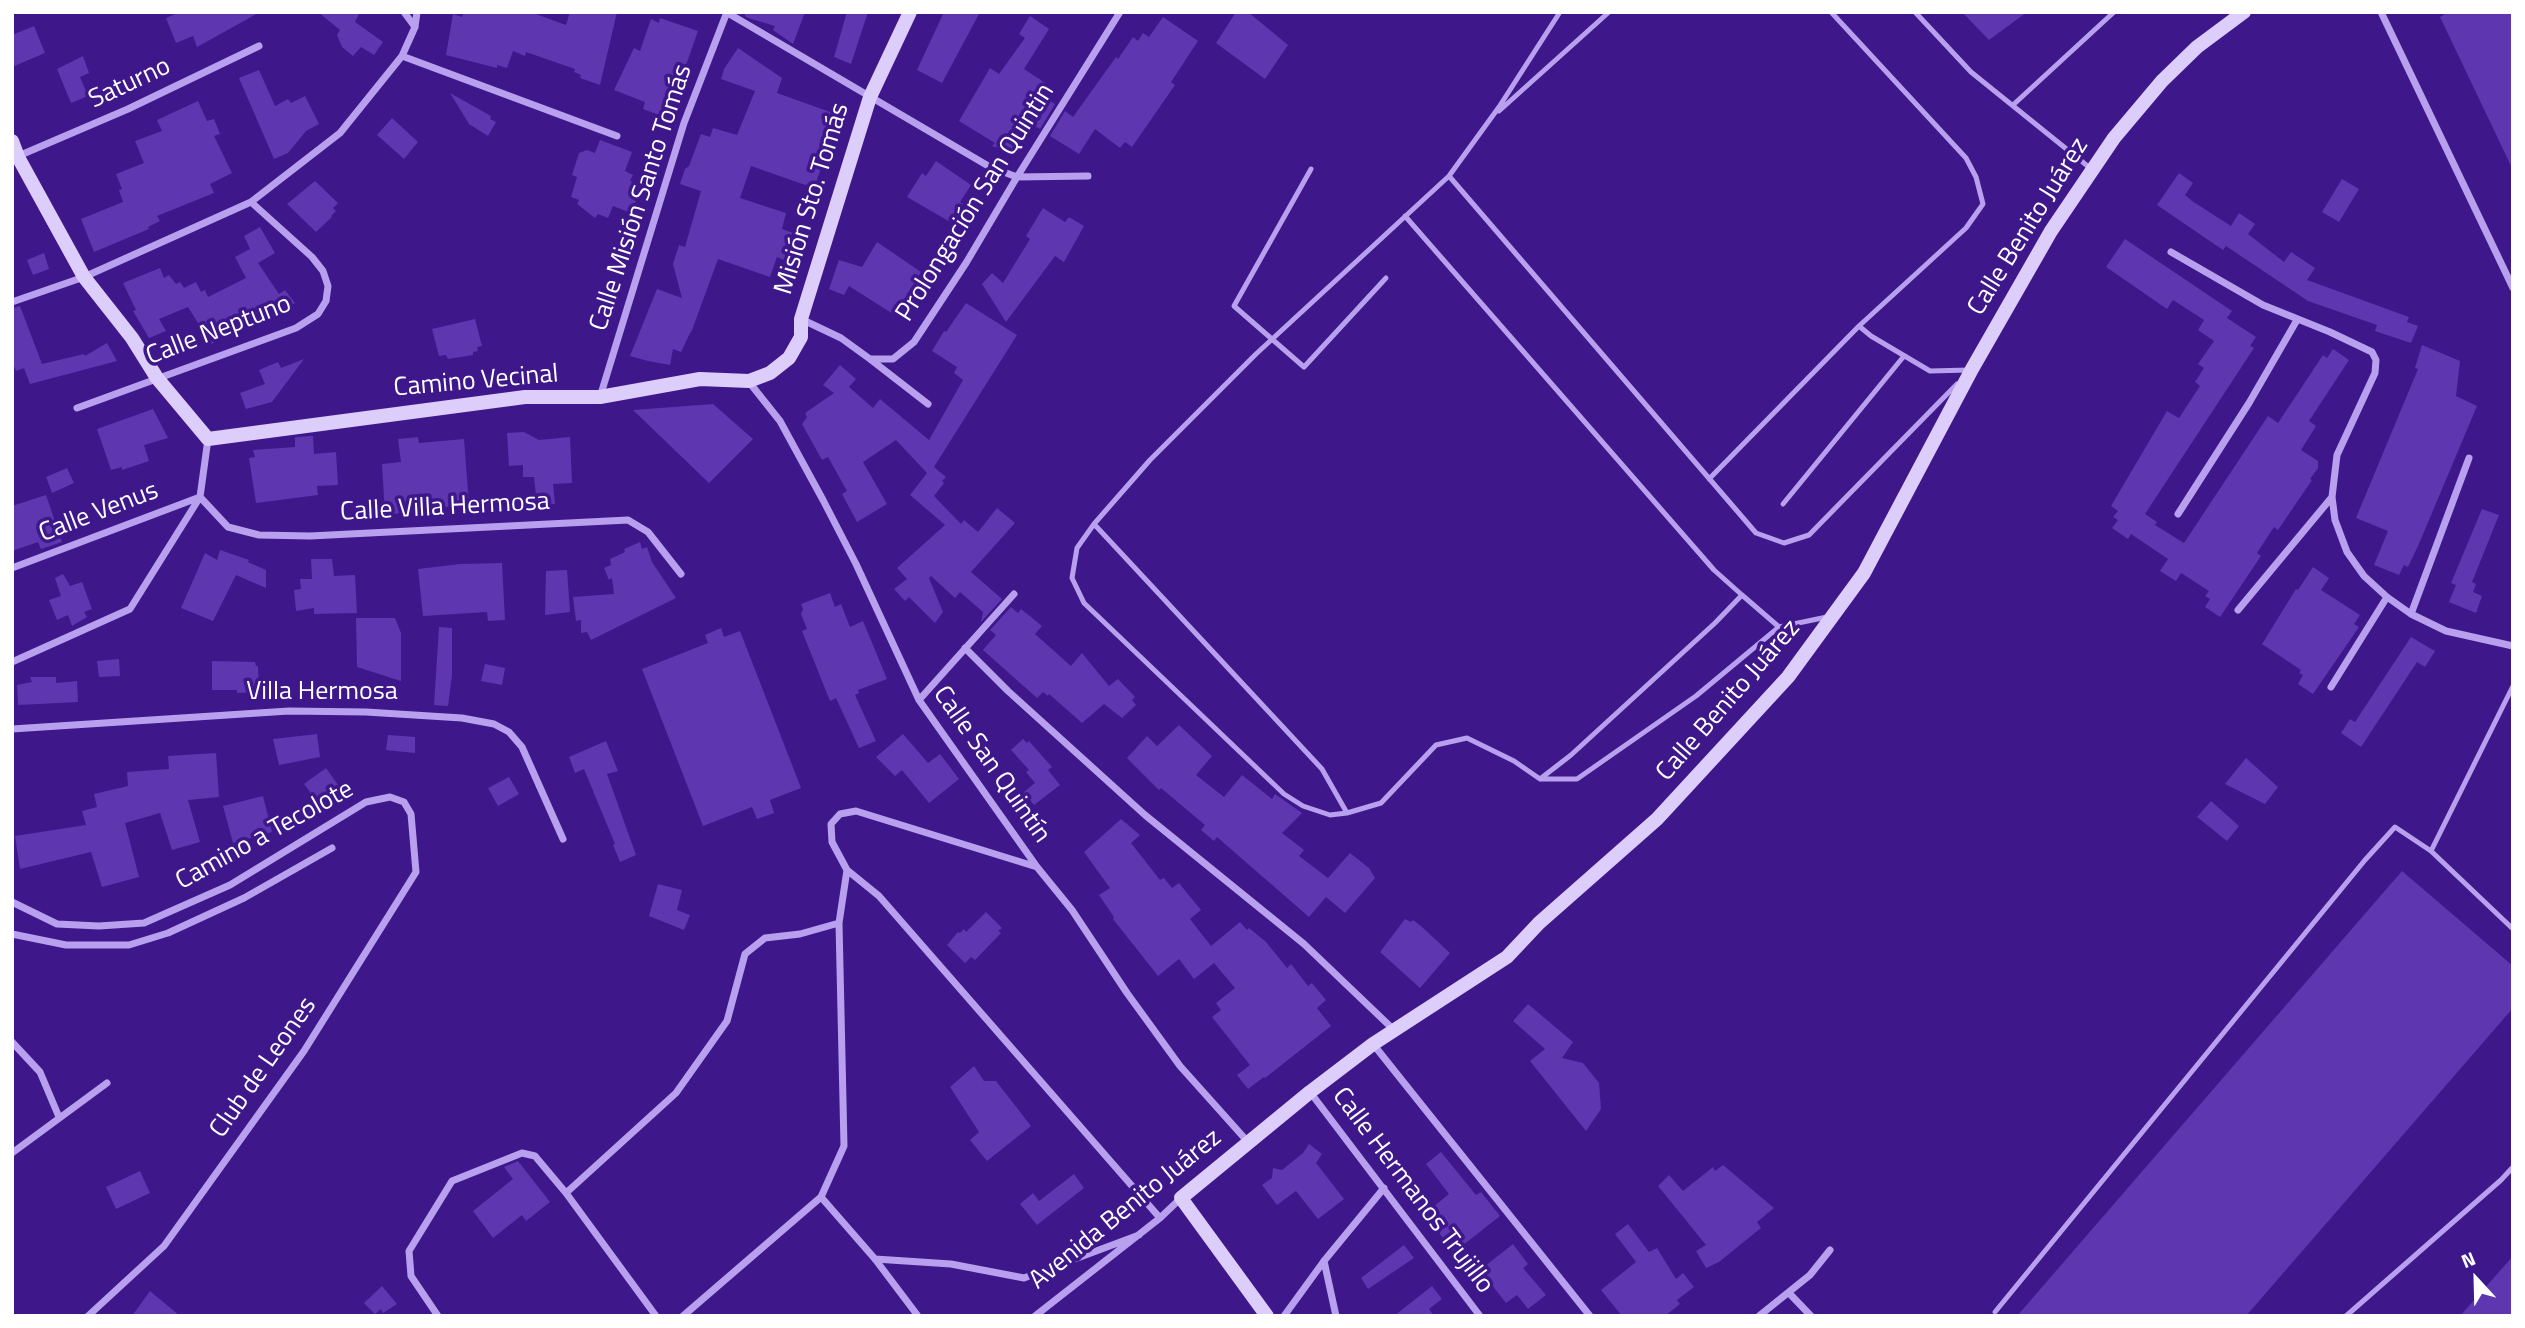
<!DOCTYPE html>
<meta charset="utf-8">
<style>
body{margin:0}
#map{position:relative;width:2525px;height:1328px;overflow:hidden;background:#3e178b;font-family:"Titillium Web",sans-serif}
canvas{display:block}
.frame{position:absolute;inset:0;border:14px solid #fff;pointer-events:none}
.north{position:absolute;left:2441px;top:1244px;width:70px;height:70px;-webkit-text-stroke:5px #3e178b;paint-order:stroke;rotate:338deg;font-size:19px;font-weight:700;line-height:28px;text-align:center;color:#fff}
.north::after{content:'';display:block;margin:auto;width:24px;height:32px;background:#fff;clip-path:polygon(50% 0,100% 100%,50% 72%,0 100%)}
</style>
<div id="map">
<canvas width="2525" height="1328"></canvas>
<div class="frame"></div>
<div class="north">N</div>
</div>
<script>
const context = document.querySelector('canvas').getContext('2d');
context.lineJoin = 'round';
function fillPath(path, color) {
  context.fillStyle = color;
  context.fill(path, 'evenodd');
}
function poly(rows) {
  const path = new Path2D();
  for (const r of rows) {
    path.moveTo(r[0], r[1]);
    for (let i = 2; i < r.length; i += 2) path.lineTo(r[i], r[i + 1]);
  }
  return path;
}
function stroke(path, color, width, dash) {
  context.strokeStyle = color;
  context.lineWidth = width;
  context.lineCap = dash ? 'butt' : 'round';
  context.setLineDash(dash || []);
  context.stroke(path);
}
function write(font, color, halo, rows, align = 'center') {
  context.font = font + ' "Titillium Web",sans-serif';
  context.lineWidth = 7;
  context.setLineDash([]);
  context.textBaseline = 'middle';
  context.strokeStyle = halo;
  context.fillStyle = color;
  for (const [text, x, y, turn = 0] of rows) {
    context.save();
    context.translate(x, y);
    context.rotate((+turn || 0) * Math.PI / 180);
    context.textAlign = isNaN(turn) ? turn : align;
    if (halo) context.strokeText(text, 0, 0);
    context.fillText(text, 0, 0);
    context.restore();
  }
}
fillPath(poly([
 [180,12,260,12,197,47,193,36,176,43,166,18],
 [318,12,360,12,355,22,383,42,374,55,361,47,353,56,342,47,337,35,340,30],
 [464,12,530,12,566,25,570,12,617,12,600,85,580,78,581,75,574,72,575,69,526,52,525,56,513,51,507,68,497,65,497,68,446,55,453,14,462,17],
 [745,12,805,12,793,44,773,30,775,26,748,18,745,16],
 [847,12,868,12,851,64,834,57],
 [944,12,980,12,942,83,917,70],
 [1236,12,1248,12,1288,45,1265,79,1216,43],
 [1962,12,2027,12,1989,40],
 [2449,12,2513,12,2513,170,2440,17],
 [1030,16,1049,29,1024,69,1047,84,1041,95,1055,104,1040,129,1035,126,1019,152,1014,154,992,146,995,143,959,121,990,68,999,74,1025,38,1019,34],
 [1163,17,1198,41,1171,82,1175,85,1132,147,1125,142,1120,148,1095,129,1079,154,1050,136,1065,111,1073,117,1116,57,1118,59,1133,37,1138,41,1143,33,1149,37],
 [660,18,698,31,671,108,663,106,659,115,643,109,645,102,614,90,634,48,640,51,651,19,659,23],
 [34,26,45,53,12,67,12,35],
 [738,48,782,78,777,93,844,117,831,159,825,157,814,188,751,166,740,198,786,213,782,229,793,233,784,260,777,257,770,277,718,259,691,333,691,331,681,352,673,349,670,365,648,361,630,356,657,289,682,298,673,264,679,245,685,247,701,191,680,184,685,169,689,166,701,134,710,137,713,128,737,135,755,91,721,79,724,69],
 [83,56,89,73,80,77,88,96,71,103,57,69],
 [259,70,275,106,288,99,291,103,305,96,319,124,306,131,288,153,274,159,239,78],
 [450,93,491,116,490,119,496,122,488,136,469,124],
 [198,101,207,121,214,119,220,134,214,136,232,173,210,184,214,193,157,216,160,221,148,227,149,229,94,252,81,219,123,202,119,190,122,189,116,174,144,163,135,141,162,131,157,120],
 [392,118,418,142,404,159,377,135],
 [600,140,632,152,625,171,633,175,630,181,642,185,631,213,613,206,608,218,598,214,595,218,577,204,579,200,571,197,577,177,572,175,579,153,587,150,595,153],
 [936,161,971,185,960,202,963,204,952,223,907,197,922,173,926,176],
 [2179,173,2193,183,2185,195,2192,201,2231,226,2239,213,2255,224,2248,234,2284,262,2291,252,2315,268,2307,280,2409,317,2407,322,2418,326,2411,343,2375,331,2377,325,2308,301,2226,246,2223,250,2157,205],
 [2342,179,2359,189,2339,222,2322,212],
 [315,181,338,203,333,208,336,211,331,216,332,217,316,232,287,204],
 [1043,208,1065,222,1069,217,1084,226,1064,262,1055,256,1006,322,982,284,992,273,1003,283,1030,239,1026,236],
 [260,227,275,253,258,263,279,294,285,290,295,303,252,328,248,322,240,328,242,330,211,344,188,307,159,319,166,331,149,338,133,311,136,310,123,283,160,268,164,278,169,275,176,284,180,282,184,288,196,282,201,292,205,290,208,297,246,278,235,257,250,249,244,236],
 [2125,239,2232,311,2227,318,2256,337,2250,346,2254,348,2145,514,2157,522,2155,525,2184,543,2268,416,2278,423,2323,355,2327,358,2333,349,2349,360,2309,421,2316,426,2301,450,2318,461,2318,468,2310,479,2312,480,2278,530,2274,527,2257,553,2261,556,2220,617,2205,607,2210,599,2205,596,2209,591,2181,573,2176,581,2160,571,2168,559,2131,534,2128,539,2112,528,2118,520,2113,517,2118,511,2111,506,2167,411,2179,418,2200,386,2195,382,2204,368,2198,364,2214,341,2198,330,2204,320,2173,300,2167,309,2106,267],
 [877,242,921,272,907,295,910,297,901,311,896,309,893,314,849,286,844,295,829,289,839,260,862,267],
 [44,253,49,269,33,275,27,260],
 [966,303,1017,335,934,467,946,477,942,481,944,483,934,496,961,524,964,520,978,532,997,508,1015,523,971,572,1002,599,981,622,983,612,960,592,955,598,931,576,929,578,943,612,935,623,909,597,905,601,894,589,907,579,897,568,945,525,910,495,927,473,896,440,863,462,887,504,857,522,842,494,847,491,828,457,822,460,802,424,807,417,805,413,834,393,823,385,840,365,856,379,849,387,873,408,880,399,929,440,963,380,954,373,957,367,932,351,944,331,946,332],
 [20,306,42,364,84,354,85,356,107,343,117,361,30,384,24,368,16,371,12,361,12,308],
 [475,319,482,346,477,347,478,351,473,352,473,355,448,359,446,355,439,356,432,329],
 [2422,345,2460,361,2456,396,2477,406,2418,546,2408,567,2404,565,2399,575,2374,565,2388,531,2356,518,2418,369,2415,368],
 [304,359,272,402,246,409,240,393,265,384,259,370,278,362,281,368],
 [713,404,753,439,709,483,633,410],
 [153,409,168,438,144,445,149,461,122,470,122,467,111,470,97,429],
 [524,432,539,440,570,437,572,483,553,484,555,504,537,505,534,477,523,477,523,465,509,466,507,433],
 [313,436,314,454,336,452,338,485,317,486,318,495,256,503,249,458,255,457,253,450,295,447,295,437],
 [418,437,419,443,464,439,469,504,385,515,382,464,401,462,398,439],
 [67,468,74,483,52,493,46,477],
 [46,495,62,542,41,549,38,542,12,551,12,506],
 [2482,509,2499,515,2472,582,2476,584,2473,592,2482,596,2476,613,2449,602,2456,585,2451,583],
 [640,542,642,549,647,547,652,562,676,598,591,640,587,632,581,633,581,620,576,621,573,597,614,594,612,578,609,580,604,568,611,565,610,559,625,552,624,549],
 [220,550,249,560,248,562,266,570,266,588,236,575,213,621,181,608,205,553,217,560],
 [311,559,332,559,334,576,355,575,357,613,314,614,314,608,296,611,294,590,301,589,300,579,312,579],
 [502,563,505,620,488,621,487,612,423,616,418,569,460,564],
 [2313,567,2329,578,2321,590,2360,615,2354,624,2359,627,2313,694,2298,684,2303,675,2299,673,2301,670,2262,644,2296,589,2298,590],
 [567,570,570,612,545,615,546,571],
 [63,574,70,586,82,582,92,609,84,612,87,617,72,626,68,615,57,620,49,600,61,596,55,578],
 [830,593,835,607,841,604,850,627,863,621,887,679,858,690,859,693,855,695,876,741,859,748,836,698,830,701,802,631,807,629,801,614,803,609,801,604],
 [1011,607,1018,613,1021,609,1042,626,1035,634,1071,666,1082,653,1109,686,1118,679,1135,697,1132,700,1136,705,1122,718,1104,704,1082,723,1049,694,1048,696,1043,692,1037,698,983,650,996,635,990,630],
 [356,618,395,618,401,633,401,681,357,667],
 [439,627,452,628,452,675,448,706,434,705],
 [721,628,724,637,740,631,801,788,770,800,774,813,757,819,752,807,703,826,642,669,708,643,705,635],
 [2411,637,2435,651,2425,667,2417,662,2361,747,2341,733,2350,719,2355,722],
 [119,659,120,676,99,677,97,661],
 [212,661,255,662,256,666,258,666,259,692,237,693,237,690,212,690],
 [485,664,505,668,502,685,481,681],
 [30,677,56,677,56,683,77,681,78,702,18,705,17,685,32,682],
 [1179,725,1212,756,1196,775,1224,797,1242,775,1272,799,1275,794,1302,813,1282,833,1304,850,1299,856,1328,878,1350,853,1369,868,1375,878,1345,913,1326,897,1309,917,1217,837,1214,841,1201,830,1205,825,1161,788,1159,790,1127,758,1147,736,1157,746],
 [317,734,320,757,279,765,273,739],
 [903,734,928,763,940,754,959,779,929,803,902,770,895,776,876,757],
 [388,735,415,737,415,753,386,750],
 [1023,739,1027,743,1029,741,1052,767,1048,770,1060,785,1034,805,1024,792,1035,783,1026,772,1029,770,1011,750],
 [606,741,618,771,607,774,636,855,620,862,613,845,615,844,584,769,575,773,569,757],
 [216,753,219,797,188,800,200,842,172,850,160,813,125,823,139,877,102,887,91,852,20,869,15,836,86,825,82,811,97,807,94,794,128,786,127,772,169,769,168,756],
 [2246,758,2278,787,2265,804,2225,784],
 [326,768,341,789,320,805,304,784],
 [509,777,519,794,498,806,488,788],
 [263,796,272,832,233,843,223,806],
 [2211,801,2239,826,2227,841,2197,817],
 [1121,819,1140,835,1131,843,1160,880,1164,878,1172,888,1179,883,1201,910,1190,919,1211,946,1240,922,1247,930,1249,928,1266,942,1287,968,1291,964,1308,986,1312,983,1326,1000,1317,1008,1331,1026,1265,1078,1264,1077,1248,1089,1237,1075,1250,1065,1212,1017,1221,1010,1216,1003,1235,988,1214,963,1194,979,1179,959,1158,976,1113,919,1114,917,1099,895,1110,888,1084,852],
 [2402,871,2513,966,2513,1008,2246,1316,2017,1316],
 [658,884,682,890,677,910,690,915,684,930,649,916],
 [986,912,1002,928,998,931,1001,933,975,960,971,957,965,963,947,945,958,932,960,933,964,929,966,932],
 [1405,919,1411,922,1413,920,1422,927,1450,953,1420,988,1380,952],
 [1528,1004,1573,1042,1562,1058,1583,1063,1599,1083,1601,1109,1586,1131,1530,1061,1545,1049,1513,1021],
 [974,1066,984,1081,996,1081,1031,1126,987,1161,970,1140,979,1132,950,1087],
 [1309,1144,1322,1154,1316,1163,1344,1199,1318,1219,1296,1191,1277,1205,1262,1185,1272,1178,1273,1168,1282,1170,1303,1153],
 [1441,1152,1476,1195,1481,1192,1500,1216,1453,1253,1436,1228,1439,1225,1428,1211,1449,1194,1426,1164],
 [518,1161,550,1202,526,1221,522,1215,493,1238,473,1211,513,1179,504,1167],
 [1723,1165,1774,1208,1757,1222,1761,1228,1719,1262,1706,1268,1696,1251,1706,1245,1658,1186,1669,1175,1683,1191,1713,1167,1715,1171],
 [140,1171,150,1193,116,1209,106,1187],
 [1074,1174,1084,1188,1037,1225,1020,1204,1033,1193,1039,1201],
 [1628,1224,1649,1252,1657,1248,1676,1279,1683,1273,1694,1287,1677,1300,1680,1304,1665,1316,1622,1316,1601,1290,1636,1262,1615,1234],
 [1513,1244,1528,1264,1523,1268,1546,1295,1528,1309,1517,1295,1506,1303,1480,1270],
 [1404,1245,1414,1258,1368,1289,1361,1278],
 [2513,1256,2513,1316,2460,1316],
 [382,1286,397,1304,383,1313,381,1309,375,1314,364,1303],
 [1432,1286,1442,1299,1429,1309,1434,1316,1394,1316],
 [150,1291,180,1316,132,1316]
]), '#5e36b0');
stroke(poly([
 [1560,12,1499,107,1449,176,1256,354,1150,460,1094,524,1077,548,1072,578,1084,603,1284,794,1303,806,1330,815,1347,813,1381,803,1436,745,1467,738,1514,761,1540,779,1577,779,1696,696,1779,627,1827,617],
 [1831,12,1966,158,1976,177,1983,204,1966,228,1859,326,1871,336,1930,371,1969,370],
 [1915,12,1971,72,2090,168],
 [2013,105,2114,12],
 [1499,111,1609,12],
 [1311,169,1234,306,1304,367,1386,278],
 [1449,176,1756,533,1784,543,1809,535,1957,384],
 [1405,216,1714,570,1742,595,1715,623,1571,755,1540,779],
 [1709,479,1859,326],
 [1783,504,1904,356],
 [1094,524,1322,769,1347,813],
 [1742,595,1779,627],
 [2431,851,2513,686],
 [1995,1312,2365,860,2395,827,2431,851,2513,929],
 [2346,1316,2501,1180,2513,1167]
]), '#b9a0ee', 5);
stroke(poly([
 [404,12,415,27],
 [726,12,990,167,1017,177,1088,176],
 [2381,12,2513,288],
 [402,56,617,136],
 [16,157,128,109,259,46],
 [2171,252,2263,305,2330,332,2372,352,2376,360,2375,373,2337,455,2332,497,2335,520,2347,552,2364,576,2387,597,2411,614,2446,631,2513,646],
 [12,302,84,277,251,202,340,133,402,56,415,27,417,12],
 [801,319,841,338,870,359,893,359,914,342,966,263,1017,177,1120,12],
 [870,359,928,404],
 [749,382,780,421,823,500,856,564,919,700,1037,867,1072,910,1127,993,1180,1066,1248,1142],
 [600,397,684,123,727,12],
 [77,408,296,328,318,314,326,301,328,286,323,271,312,257,251,202],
 [2178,514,2249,403,2297,320],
 [12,568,200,497,228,527,259,535,310,536,628,520,648,532,681,574],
 [2238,610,2332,497],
 [2411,614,2469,458],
 [965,648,1008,691,1145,815,1304,944,1394,1030],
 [12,662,130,609,200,497,208,439],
 [2331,687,2387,597],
 [919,700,1014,594],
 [12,729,289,711,366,712,462,718,494,724,509,732,522,747,563,839],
 [1037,867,856,811,840,814,831,824,832,842,847,870,879,896,1160,1218],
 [12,902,57,924,99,926,144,923,230,885,366,802,390,797,404,802,411,814,416,872,304,1051,164,1246,88,1316],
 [12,934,66,945,129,945,168,933,244,898,332,848],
 [12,1042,40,1072,59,1117],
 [1373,1044,1590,1316],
 [1310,1092,1480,1316],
 [12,1153,107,1083],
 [566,1193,676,1093,727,1021,745,954,765,938,800,934,839,923],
 [821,1197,875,1259,918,1316],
 [875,1259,951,1264,1024,1278,1139,1235],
 [1324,1261,1336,1316],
 [1789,1293,1811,1316],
 [438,1316,411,1276,409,1251,452,1181,522,1153,535,1156,566,1193,656,1316],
 [683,1316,821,1197,844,1146,839,923,847,870],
 [1035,1316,1160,1218,1181,1198],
 [1284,1316,1324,1261,1384,1188],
 [1759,1316,1810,1275,1830,1250]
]), '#b9a0ee', 7);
stroke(poly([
 [12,141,18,157,84,277,132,338,157,378,208,439,525,397,600,397,700,379,749,381,770,373,789,358,801,337,801,319,870,97,910,12],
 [1267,1316,1181,1198,1310,1092,1373,1044,1507,957,1539,923,1657,819,1788,677,1864,573,1972,369,2051,231,2114,138,2162,81,2197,47,2244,12]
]), '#dccdfa', 14);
write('26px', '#fff', '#3e178b', [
 ["Saturno",130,84,-25],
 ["Calle Misión Santo Tomás",642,198,-72],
 ["Misión Sto. Tomás",813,199,-73],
 ["Prolongación San Quintin",976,203,-58],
 ["Calle Benito Juárez",2029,227,-58],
 ["Calle Neptuno",219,331,-21],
 ["Camino Vecinal",476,382,-5],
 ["Calle Villa Hermosa",445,508,-3],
 ["Calle Venus",99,513,-21],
 ["Villa Hermosa",322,693],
 ["Calle Benito Juárez",1729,701,-49],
 ["Calle San Quintín",991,765,55],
 ["Camino a Tecolote",265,836,-29],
 ["Club de Leones",264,1068,-55],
 ["Calle Hermanos Trujillo",1412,1191,53],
 ["Avenida Benito Juárez",1126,1210,-39]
]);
</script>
